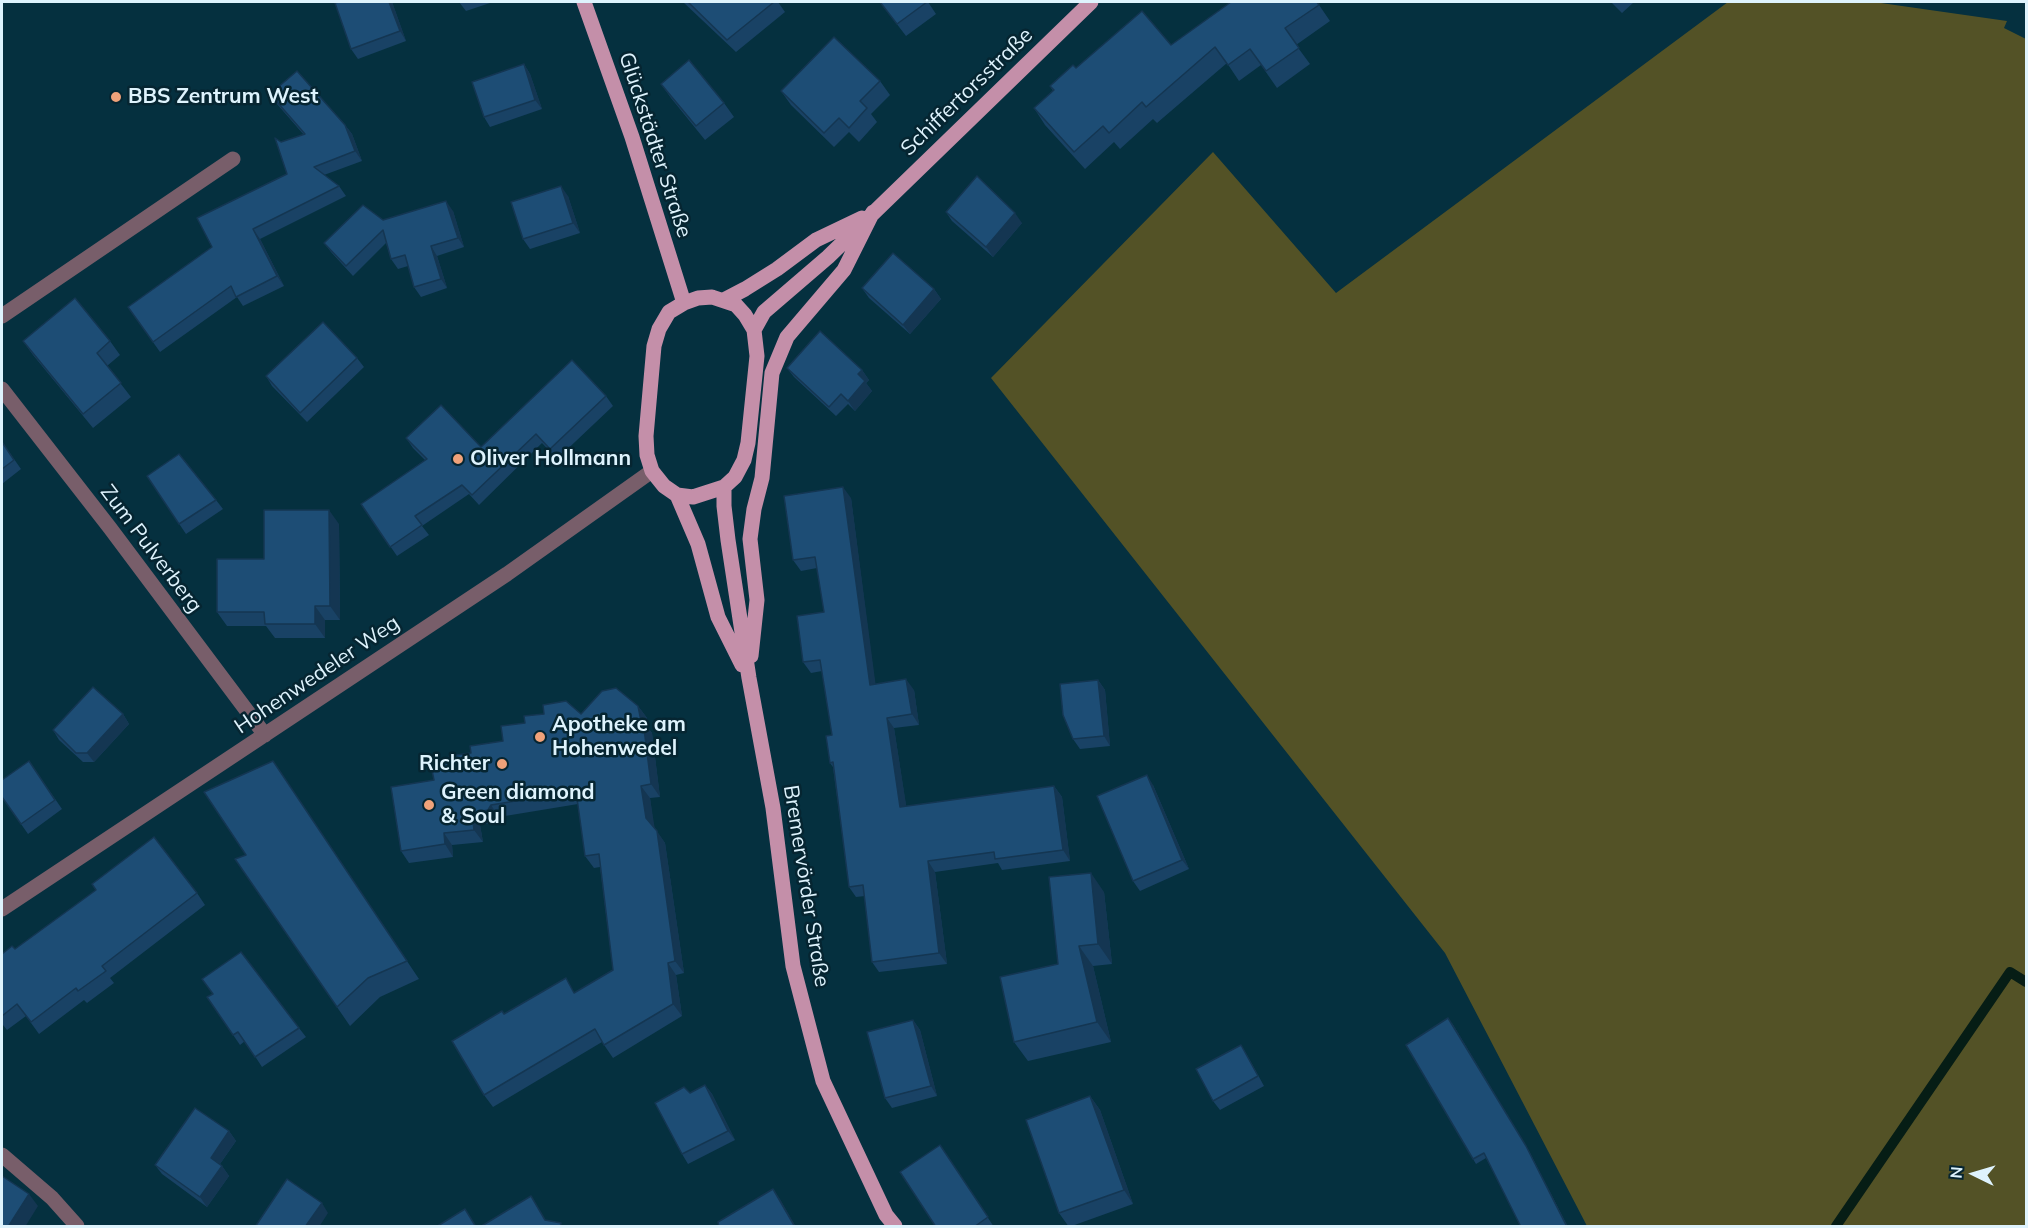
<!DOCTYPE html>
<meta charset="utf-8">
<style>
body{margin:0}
#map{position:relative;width:2028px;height:1228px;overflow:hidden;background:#05303f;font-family:Mulish,sans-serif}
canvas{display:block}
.frame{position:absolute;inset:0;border:3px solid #def3fd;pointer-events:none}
.north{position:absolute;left:1944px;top:1144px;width:60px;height:60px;-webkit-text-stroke:4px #062531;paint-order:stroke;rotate:275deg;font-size:16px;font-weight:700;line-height:24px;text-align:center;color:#def3fd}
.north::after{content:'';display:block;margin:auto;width:21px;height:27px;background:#def3fd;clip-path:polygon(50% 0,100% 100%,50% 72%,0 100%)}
</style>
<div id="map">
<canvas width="2028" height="1228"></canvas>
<div class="frame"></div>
<div class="north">N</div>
</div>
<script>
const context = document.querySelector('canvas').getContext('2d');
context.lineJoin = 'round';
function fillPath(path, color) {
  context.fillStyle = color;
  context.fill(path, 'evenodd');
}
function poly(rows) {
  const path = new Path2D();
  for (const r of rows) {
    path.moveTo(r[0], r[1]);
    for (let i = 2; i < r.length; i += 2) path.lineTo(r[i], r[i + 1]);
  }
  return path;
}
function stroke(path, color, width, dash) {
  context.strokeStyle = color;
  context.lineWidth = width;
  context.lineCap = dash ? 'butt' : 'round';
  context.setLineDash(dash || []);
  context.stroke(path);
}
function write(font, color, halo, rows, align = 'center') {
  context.font = font + ' Mulish,sans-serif';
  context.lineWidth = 5;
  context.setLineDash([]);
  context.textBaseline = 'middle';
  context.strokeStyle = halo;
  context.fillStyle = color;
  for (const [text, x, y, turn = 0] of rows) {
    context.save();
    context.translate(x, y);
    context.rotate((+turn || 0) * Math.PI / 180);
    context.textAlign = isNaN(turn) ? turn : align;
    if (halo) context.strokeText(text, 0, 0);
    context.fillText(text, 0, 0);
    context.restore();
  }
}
fillPath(poly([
 [1728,2,1874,2,2007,21,2004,28,2026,39,2026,1226,1587,1226,1445,953,991,378,1213,152,1336,293]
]), '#535226');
stroke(poly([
 [1836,1226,2010,972,2026,982]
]), '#061d15', 10);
stroke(poly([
 [2,316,233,159],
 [2,389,110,528,265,735],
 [2,909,507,574,652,471],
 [2,1155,52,1198,77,1226]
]), '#785e6a', 15);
stroke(poly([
 [584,2,632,137,684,303],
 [712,297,736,305,745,315,754,330,757,356,748,443,744,460,735,477,724,487,693,497,677,495,664,486,652,471,647,455,646,436,654,346,659,329,669,312,684,303,698,298,712,297],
 [724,300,745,289,777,269,816,240,862,218],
 [754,330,764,312,828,257,1091,2],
 [724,487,724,506,728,540,749,678,773,808,793,966,823,1081,886,1215,895,1226],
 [677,495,698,544,718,617,742,665],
 [751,656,757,600,750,539,754,509,762,478,772,373,787,337,844,270,873,212]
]), '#c48fa9', 15);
fillPath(poly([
 [339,2,392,2,406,41,358,59,351,49],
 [459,2,493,2,466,11],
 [683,2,778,2,785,12,736,52],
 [880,2,929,2,928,2,936,14,906,36],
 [1317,2,1330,21,1296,45,1310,64,1277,88,1261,65,1239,81,1227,63,1157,123,1153,119,1120,149,1114,142,1085,169,1045,125,1034,108,1053,91,1050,86,1076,68,1171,45],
 [1611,2,1634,2,1622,13],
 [524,64,530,74,542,109,490,127,484,117],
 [880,81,890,95,871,114,877,122,859,142,849,132,834,147,791,105,781,91],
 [661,84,724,103,734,117,705,140,671,98],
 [270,94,345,125,352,134,362,161,324,175,339,186,346,196,260,239,284,286,243,306,237,297,160,352,128,307,212,247,287,174,281,142,304,135,277,104],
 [568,196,580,233,530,249,523,239],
 [453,211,464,247,437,256,447,288,421,297,414,287,408,266,398,269,391,259,386,243,353,276,331,252,324,243,383,220],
 [946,212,1022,223,993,257,952,221],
 [862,288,934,289,941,299,910,334,869,298],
 [23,341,110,341,120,355,107,366,131,397,93,428,33,355],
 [357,358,364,367,307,422,272,386,266,376],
 [787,368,862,370,869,380,866,383,872,391,855,411,848,404,836,416,794,377],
 [606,396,613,406,557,459,542,443,479,505,469,494,422,526,429,535,397,556,361,504,425,460,413,448,406,438,481,447],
 [2,442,21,469,2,484],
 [147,476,216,500,223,509,186,534],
 [851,498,875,684,914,690,919,725,894,728,906,806,1054,786,1062,797,1070,861,1002,870,998,863,935,872,947,964,879,972,872,962,865,896,856,897,849,887,833,767,830,763,832,735,822,671,811,673,803,662,824,612,817,568,801,571,793,560],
 [339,524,340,620,325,620,325,638,275,638,266,626,227,626,217,612,264,559],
 [1098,680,1105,690,1110,746,1080,749,1073,739],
 [638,706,647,718,648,728,652,733,660,797,650,798,654,828,665,843,684,973,676,975,682,1016,613,1058,602,1042,493,1107,484,1095,502,1011,505,1014,576,992,613,970,600,867,594,868,585,856,578,804,499,817,497,822,480,825,483,842,452,845,453,857,409,863,401,851,434,780,450,763,471,753,503,741,581,714],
 [123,714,129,724,94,762,83,762,59,740,53,730],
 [29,761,62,809,28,834,2,797],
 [285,779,419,979,380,997,350,1026,235,859,246,855],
 [1153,785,1189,869,1140,891,1133,881],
 [1104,892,1112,964,1093,966,1111,1042,1028,1061,1014,1042],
 [197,893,205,905,110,978,114,983,87,1003,84,1000,39,1034,26,1016,7,1030,3,1025,2,1027,2,954,15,949],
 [207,997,299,1028,306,1037,262,1067,245,1041,240,1045],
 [913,1020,920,1030,937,1096,892,1108,885,1098],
 [1452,1023,1529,1151,1568,1227,1521,1227,1486,1158,1476,1164,1473,1159],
 [1241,1045,1247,1055,1264,1086,1220,1110,1213,1101],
 [705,1085,712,1094,735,1140,688,1164,682,1154,690,1093],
 [1090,1096,1100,1110,1133,1204,1069,1227,1059,1213],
 [229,1131,236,1141,220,1164,222,1166,229,1176,207,1207,162,1174,155,1165],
 [940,1145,994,1227,936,1227]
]), '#194265');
fillPath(poly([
 [389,2,392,2,406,41,400,31],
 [524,64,530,74,542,109,535,100],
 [345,125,352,134,362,161,355,151],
 [561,186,568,196,580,233,573,223],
 [446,201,453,211,464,247,458,238],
 [1015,213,1022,223,993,257,986,247],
 [253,229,260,239,284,286,277,276],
 [431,246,437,256,447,288,441,279],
 [934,289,941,299,910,334,903,325],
 [862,370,869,380,866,383,872,391,855,411,848,401,858,374],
 [843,487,851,498,877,695,870,685],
 [329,510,339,524,340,620,330,606],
 [315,606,325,620,325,638,315,624],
 [906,679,914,690,919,725,912,714],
 [1098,680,1105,690,1110,746,1104,736],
 [638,706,647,718,648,728,652,733,660,797,651,784],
 [123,714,129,724,94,762,87,753],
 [887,718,894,728,908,817,900,807],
 [1147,775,1153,785,1189,869,1182,860],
 [641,786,650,798,655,830,646,818],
 [1054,786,1062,797,1070,861,1063,850],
 [491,805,499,817,497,822,488,810],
 [472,813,480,825,483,842,474,830],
 [657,831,665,843,684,973,675,961],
 [444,833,452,845,453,857,445,844],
 [928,861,935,872,947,964,939,953],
 [1091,873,1104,892,1112,964,1098,944],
 [1079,946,1093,966,1111,1042,1097,1022],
 [668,963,676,975,682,1016,673,1004],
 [913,1020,920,1030,937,1096,931,1086],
 [1452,1023,1529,1151,1568,1227,1567,1227],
 [705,1085,712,1094,735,1140,728,1131],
 [1090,1096,1100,1110,1133,1204,1124,1190],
 [229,1131,236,1141,217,1168,211,1158],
 [222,1166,229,1176,207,1207,200,1197],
 [773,1189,780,1199,796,1227,795,1227],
 [29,1194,38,1206,25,1227,8,1227],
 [322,1203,328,1213,319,1227,305,1227]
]), '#143652');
const building = poly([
 [339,2,389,2,400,31,351,49,335,3,339,2],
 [688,2,774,2,727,40,688,2],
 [880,2,927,2,897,24,880,2],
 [1231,2,1317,2,1319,5,1285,28,1299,48,1266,71,1250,49,1228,65,1215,47,1146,107,1142,102,1109,133,1103,126,1074,152,1034,108,1054,90,1050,86,1073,65,1076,68,1142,11,1171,45,1231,2],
 [834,37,880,81,860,101,867,108,849,128,839,118,824,133,781,91,834,37],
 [689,60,724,103,696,126,661,84,689,60],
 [524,64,535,100,484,117,472,82,524,64],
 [297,71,345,125,355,151,314,167,339,186,253,229,277,276,236,297,231,286,153,342,128,307,212,247,197,218,287,174,275,138,281,142,305,134,270,94,297,71],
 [977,176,1015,213,986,247,946,212,977,176],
 [561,186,573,223,523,239,511,202,561,186],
 [446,201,458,238,431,246,441,279,414,287,405,255,391,259,383,230,346,266,324,243,363,205,383,220,446,201],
 [893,253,934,289,903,325,862,288,893,253],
 [75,298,110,341,97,353,121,383,83,414,23,341,75,298],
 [323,322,357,358,300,413,266,376,323,322],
 [820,331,862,370,858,374,865,381,848,401,841,394,829,407,787,368,820,331],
 [572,360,606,396,550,449,536,434,472,495,462,485,415,516,422,525,390,547,361,504,427,459,406,438,441,405,481,447,572,360],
 [2,442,14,460,2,469,2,442],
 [179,454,216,500,179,524,147,476,179,454],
 [843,487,870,685,906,679,912,714,887,718,900,807,1054,786,1063,850,995,859,994,852,928,861,939,953,872,962,863,885,849,887,833,762,830,763,826,736,832,735,820,660,803,662,797,616,824,612,815,557,793,560,784,496,843,487],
 [264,510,329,510,330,606,315,606,315,624,265,624,264,612,217,612,217,559,264,559,264,510],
 [1098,680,1104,736,1073,739,1063,715,1060,684,1098,680],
 [93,687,123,714,87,753,76,753,53,730,93,687],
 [616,688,638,706,641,721,643,721,651,784,641,786,646,818,657,831,675,961,668,963,673,1004,604,1045,595,1029,484,1095,452,1041,502,1011,504,1014,566,978,574,993,613,970,599,854,585,856,576,791,491,805,488,810,472,813,474,830,444,833,445,844,401,851,391,787,434,780,431,766,450,763,449,756,471,753,470,746,503,741,501,726,525,723,524,716,544,714,543,705,566,701,581,714,602,691,616,688],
 [29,761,55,800,21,824,2,797,2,780,29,761],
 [273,761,407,961,368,978,337,1007,235,859,246,855,204,792,273,761],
 [1147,775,1182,860,1133,881,1097,796,1147,775],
 [154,837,197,893,102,966,106,971,78,991,76,988,31,1022,17,1004,2,1016,2,954,12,946,15,949,96,890,92,884,154,837],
 [1091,873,1098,944,1079,946,1097,1022,1014,1042,1000,977,1058,964,1049,877,1091,873],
 [241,952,299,1028,255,1057,238,1032,233,1035,207,997,213,994,202,979,241,952],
 [1448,1018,1526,1146,1567,1227,1521,1227,1484,1153,1473,1159,1406,1045,1448,1018],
 [913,1020,931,1086,885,1098,867,1032,913,1020],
 [1241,1045,1258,1076,1213,1101,1196,1069,1241,1045],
 [705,1085,728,1131,682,1154,655,1103,684,1087,690,1093,705,1085],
 [1090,1096,1124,1190,1059,1213,1026,1120,1090,1096],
 [195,1108,229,1131,211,1158,222,1166,200,1197,155,1165,195,1108],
 [940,1145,988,1217,974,1227,936,1227,900,1172,940,1145],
 [2,1176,29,1194,8,1227,2,1227,2,1176],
 [287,1179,322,1203,305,1227,255,1227,287,1179],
 [773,1189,795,1227,719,1227,718,1222,773,1189],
 [531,1196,545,1220,561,1223,560,1227,480,1227,531,1196],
 [465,1209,476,1227,436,1227,465,1209]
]);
fillPath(building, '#1d4d75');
stroke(building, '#143652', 1.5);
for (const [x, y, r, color] of [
 [116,97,6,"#f0a27a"],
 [458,459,6,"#f0a27a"],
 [540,737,6,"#f0a27a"],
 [502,764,6,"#f0a27a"],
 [429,805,6,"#f0a27a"]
]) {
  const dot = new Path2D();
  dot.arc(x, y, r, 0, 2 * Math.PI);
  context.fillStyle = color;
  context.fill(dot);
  stroke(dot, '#062531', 2);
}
write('21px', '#def3fd', '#062531', [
 ["Schiffertorsstraße",967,92,-44],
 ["Glückstädter Straße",655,145,72],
 ["Zum Pulverberg",151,549,53],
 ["Hohenwedeler Weg",317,675,-34],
 ["Bremervörder Straße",806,886,81]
]);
write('bold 21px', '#def3fd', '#062531', [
 ["BBS Zentrum West",128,97],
 ["Oliver Hollmann",470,459],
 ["Apotheke am",552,725],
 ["Hohenwedel",552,749],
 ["Richter",490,764,"right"],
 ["Green diamond",441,793],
 ["& Soul",441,817]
], 'left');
</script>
